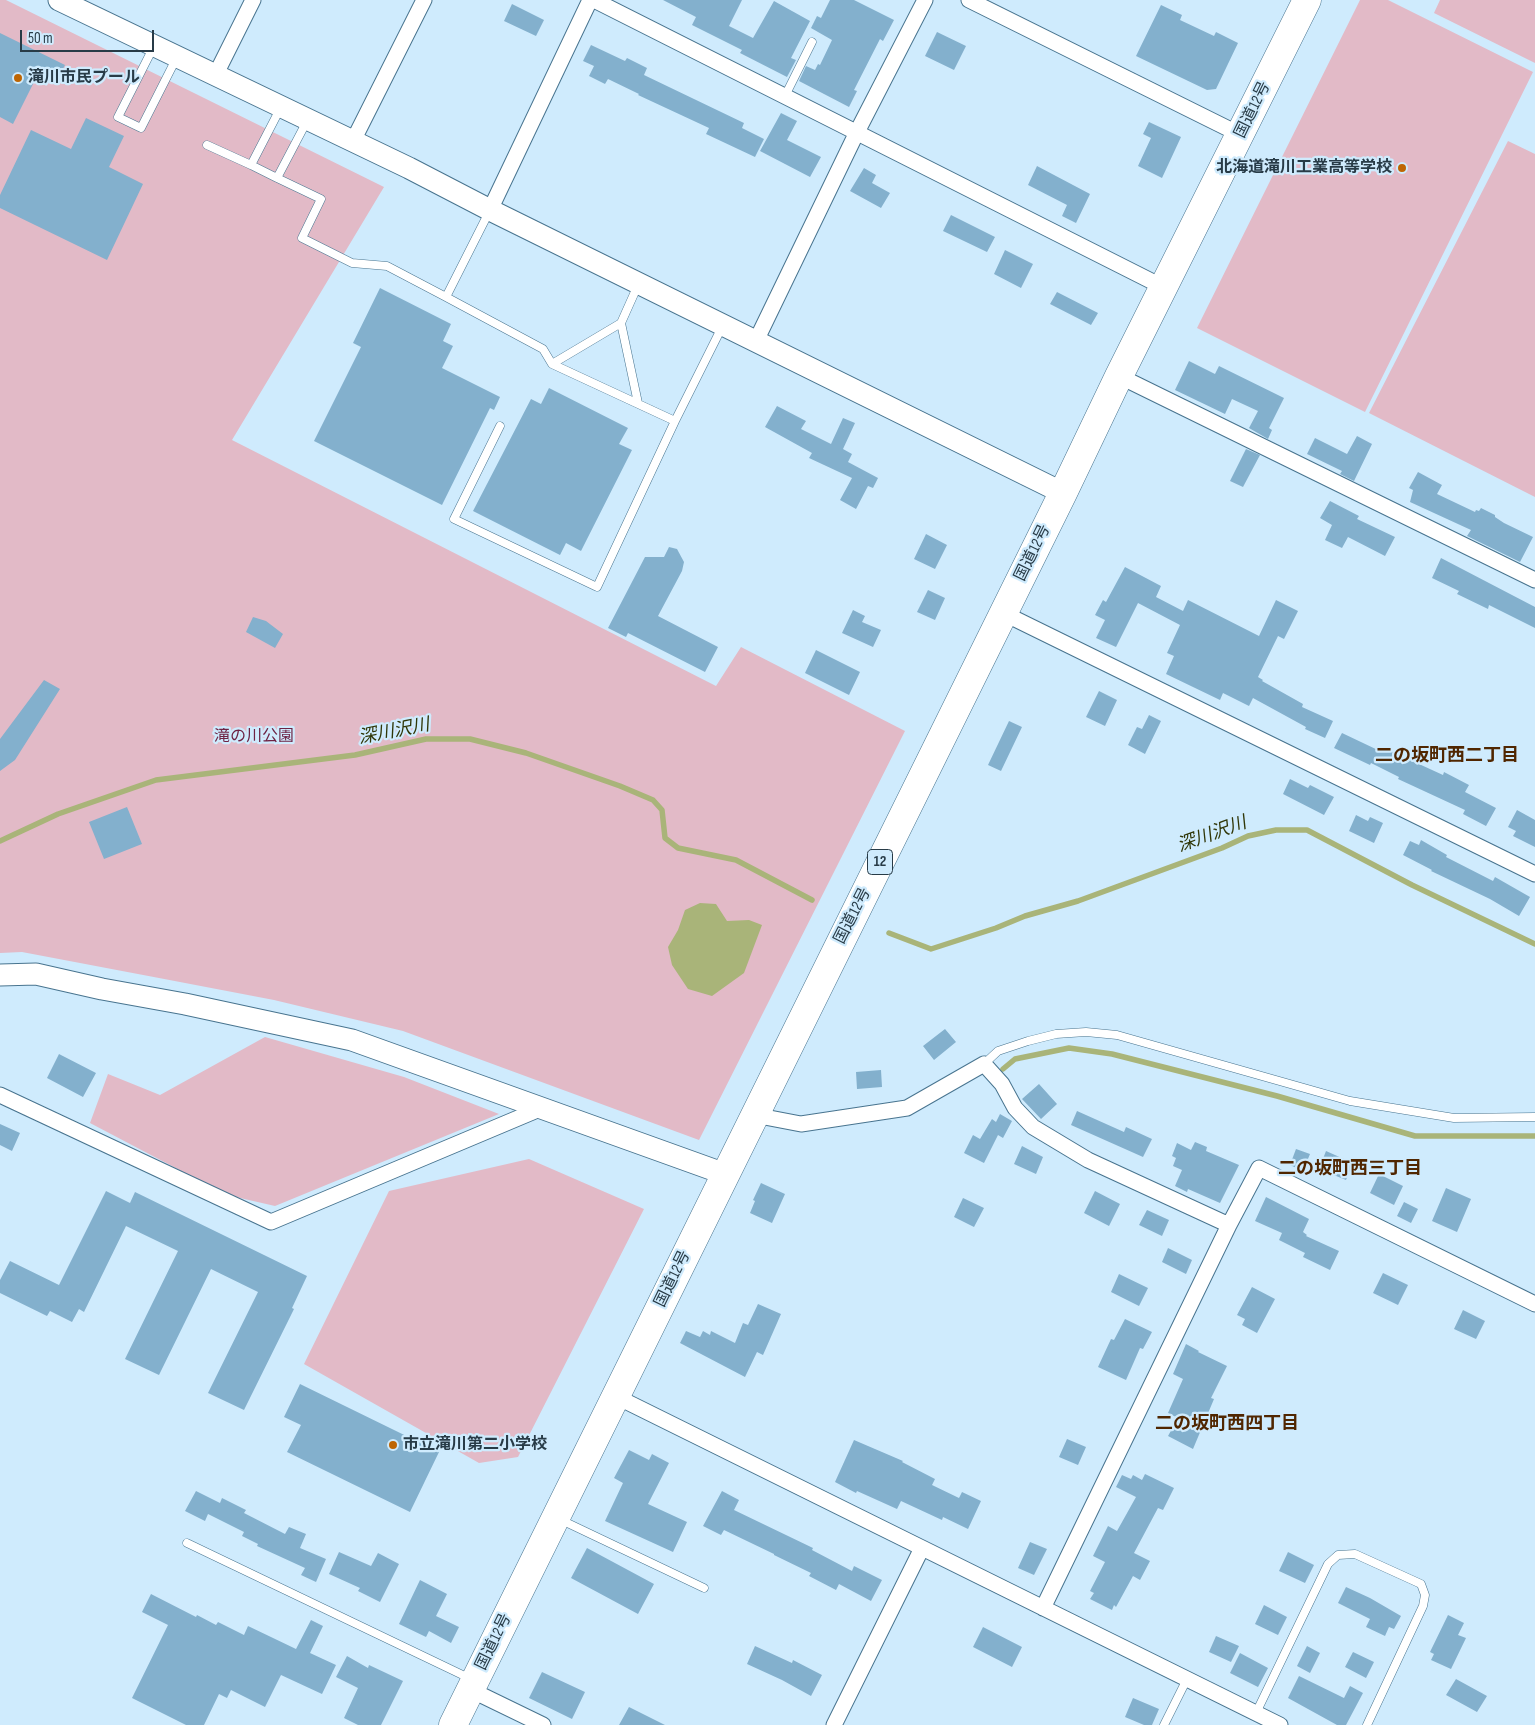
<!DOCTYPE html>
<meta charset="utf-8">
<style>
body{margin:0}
#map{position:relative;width:1535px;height:1725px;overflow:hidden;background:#cfebfd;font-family:"Sofia Sans Condensed",sans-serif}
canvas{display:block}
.scale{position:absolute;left:20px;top:30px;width:134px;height:22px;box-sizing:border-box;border:2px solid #283b47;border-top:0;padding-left:6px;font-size:15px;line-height:18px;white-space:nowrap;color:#283b47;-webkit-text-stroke:4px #cfebfd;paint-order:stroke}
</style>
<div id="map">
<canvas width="1535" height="1725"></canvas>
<div class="scale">50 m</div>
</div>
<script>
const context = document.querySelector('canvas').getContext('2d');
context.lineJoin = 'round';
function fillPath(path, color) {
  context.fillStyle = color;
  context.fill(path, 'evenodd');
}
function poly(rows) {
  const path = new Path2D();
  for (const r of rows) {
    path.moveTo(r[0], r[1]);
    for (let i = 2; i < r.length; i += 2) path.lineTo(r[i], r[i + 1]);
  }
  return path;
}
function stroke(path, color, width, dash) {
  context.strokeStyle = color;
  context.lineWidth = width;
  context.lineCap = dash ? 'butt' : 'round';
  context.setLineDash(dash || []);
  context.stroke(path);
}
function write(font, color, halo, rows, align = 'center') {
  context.font = font + ' "Sofia Sans Condensed","Noto Sans JP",sans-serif';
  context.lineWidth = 4.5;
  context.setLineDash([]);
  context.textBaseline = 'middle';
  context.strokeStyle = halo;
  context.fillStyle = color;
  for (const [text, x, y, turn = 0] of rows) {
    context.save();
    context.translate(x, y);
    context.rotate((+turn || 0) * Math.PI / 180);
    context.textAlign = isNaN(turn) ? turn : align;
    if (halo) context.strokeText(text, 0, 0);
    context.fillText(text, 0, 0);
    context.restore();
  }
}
fillPath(poly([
 [0,0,6,0,384,187,232,440,716,686,741,647,905,731,699,1140,403,1031,274,1000,159,978,22,952,0,953],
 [1360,0,1388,0,1533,72,1365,412,1197,328],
 [1440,0,1535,0,1535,63,1434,13],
 [1508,141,1535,154,1535,497,1369,413],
 [265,1037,404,1077,499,1114,275,1206,227,1195,90,1123,108,1074,160,1095],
 [529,1159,644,1209,518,1457,479,1463,304,1364,389,1191]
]), '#e2bac7');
fillPath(poly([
 [700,903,716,904,727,921,749,920,762,925,744,973,712,996,688,989,672,965,668,947,678,930,685,910]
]), '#a9b479');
stroke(poly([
 [0,841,58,814,156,780,355,755,426,739,470,739,526,753,620,786,653,800,662,810,665,838,678,848,736,860,812,900],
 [889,933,931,949,996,928,1025,916,1078,901,1222,848,1248,836,1276,830,1307,830,1412,885,1535,944],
 [1003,1069,1015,1059,1069,1048,1112,1054,1277,1096,1415,1136,1535,1136]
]), '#a9b479', 5.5);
fillPath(poly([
 [663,0,742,0,729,26,753,38,774,1,810,21,791,58,796,60,787,77,740,53,742,50,692,25,696,17],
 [830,0,854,0,894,20,883,41,880,39,854,90,857,91,849,107,799,81,806,66,815,70,818,64,820,65,832,40,811,28,817,16,821,18],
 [512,4,544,20,536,36,504,21],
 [1161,5,1182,15,1180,20,1214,36,1216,32,1238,43,1216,89,1207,90,1136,56],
 [937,32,966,46,954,70,925,56],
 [0,33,65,65,56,82,38,74,13,124,0,117],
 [591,45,625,61,627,58,647,68,644,75,744,123,742,128,764,139,755,157,706,134,709,128,638,95,639,94,608,79,605,84,589,76,594,66,583,61],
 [781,113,797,121,787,140,821,157,810,177,760,151],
 [86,118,124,136,109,167,143,184,107,260,0,208,0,195,31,130,71,149],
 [1149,122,1181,137,1162,178,1138,166,1151,138,1143,134],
 [1037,166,1090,194,1076,223,1062,216,1067,205,1028,185],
 [864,168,876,175,872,183,890,193,881,208,850,191],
 [951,215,995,237,987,252,943,231],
 [1005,250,1033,264,1021,288,994,274],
 [380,288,451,324,443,341,453,346,442,368,500,397,494,410,490,408,442,505,314,441,361,347,353,343],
 [1057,292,1098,313,1091,325,1050,304],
 [1189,361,1215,374,1219,366,1284,398,1269,428,1272,430,1268,439,1249,428,1258,411,1232,399,1225,414,1175,390],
 [549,388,628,428,619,444,632,450,581,551,566,543,560,555,473,511,531,399,541,404],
 [777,406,806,421,801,429,831,444,843,418,855,423,843,449,852,454,848,462,878,478,873,488,868,486,856,509,840,500,852,478,809,458,812,453,765,427],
 [1357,436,1372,444,1354,481,1340,474,1342,471,1307,454,1315,438,1347,454],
 [1246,449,1260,455,1243,487,1230,481],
 [1418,472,1442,485,1437,494,1475,512,1476,510,1479,511,1481,508,1495,515,1495,517,1504,523,1533,537,1520,562,1467,536,1471,530,1410,502,1413,490,1409,488],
 [1330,501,1359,516,1357,519,1395,537,1385,556,1348,537,1342,548,1325,540,1332,525,1320,518],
 [926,534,947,545,935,569,914,559],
 [669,547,677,549,684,562,682,571,658,616,718,647,705,672,628,633,626,637,608,628,645,557,664,557],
 [1441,558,1535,607,1535,628,1489,605,1488,609,1457,594,1459,591,1432,578],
 [1125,567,1161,586,1156,597,1183,611,1188,600,1259,636,1276,600,1298,611,1284,639,1278,636,1258,677,1263,680,1262,681,1303,704,1302,707,1333,721,1325,738,1305,729,1306,727,1253,698,1249,706,1223,693,1220,700,1166,674,1174,656,1167,653,1180,625,1138,603,1116,647,1096,638,1105,620,1095,615,1103,600,1106,602],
 [928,590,945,598,935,620,917,612],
 [853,610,865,616,862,622,881,630,873,647,842,633],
 [253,617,266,621,283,634,275,648,246,632],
 [816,650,860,672,849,695,805,673],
 [44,680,60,689,15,760,0,771,0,739],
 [1099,691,1117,700,1105,726,1086,717],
 [1149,715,1161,721,1145,754,1128,745,1137,727,1142,729],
 [1009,721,1022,727,1001,771,988,765],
 [1342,733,1382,752,1384,748,1443,775,1444,772,1469,785,1465,792,1496,808,1486,826,1463,814,1465,810,1398,779,1399,777,1371,763,1370,765,1334,748],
 [1290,779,1308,788,1310,785,1334,797,1324,815,1283,794],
 [127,807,142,844,104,859,89,822],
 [1517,810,1535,820,1535,847,1513,836,1516,831,1508,827],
 [1356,815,1368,821,1370,817,1383,823,1374,843,1349,831],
 [1421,840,1447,855,1446,857,1493,881,1495,877,1530,897,1519,916,1490,899,1431,871,1432,870,1403,855,1410,841,1419,845],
 [945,1029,956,1042,934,1060,923,1046],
 [59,1054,96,1073,83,1097,47,1078],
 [881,1070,882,1087,857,1089,856,1072],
 [1039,1084,1057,1104,1041,1119,1022,1099],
 [1077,1111,1124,1132,1126,1127,1152,1139,1143,1157,1071,1125],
 [1000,1114,1012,1121,1003,1138,998,1135,984,1163,964,1153,973,1135,980,1139,992,1119,996,1122],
 [0,1124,20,1133,12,1151,0,1145],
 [1195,1142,1207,1147,1206,1151,1239,1165,1220,1203,1188,1189,1187,1192,1175,1186,1182,1170,1173,1166,1176,1158,1172,1156,1177,1143,1191,1150],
 [1022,1146,1043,1157,1036,1174,1014,1164],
 [1296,1149,1310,1154,1303,1171,1290,1165],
 [1326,1151,1353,1163,1346,1180,1319,1169],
 [1379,1174,1403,1186,1394,1205,1370,1193],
 [761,1183,785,1194,772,1223,750,1213,755,1201,753,1200],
 [1446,1188,1471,1199,1457,1232,1432,1221],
 [106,1191,130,1203,135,1192,307,1276,292,1308,294,1309,244,1410,208,1393,258,1292,211,1269,159,1375,125,1359,178,1251,126,1226,84,1312,79,1309,72,1322,50,1311,47,1316,0,1293,0,1280,10,1261,59,1285],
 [1095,1191,1120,1204,1109,1226,1084,1213],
 [1266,1197,1309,1219,1303,1232,1307,1235,1306,1236,1339,1251,1330,1270,1303,1257,1305,1253,1279,1240,1282,1233,1255,1221],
 [963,1198,984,1208,974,1227,954,1217],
 [1404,1202,1418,1209,1411,1223,1397,1216],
 [1147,1210,1169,1220,1162,1236,1139,1225],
 [1168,1248,1192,1260,1186,1274,1162,1262],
 [1383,1273,1408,1285,1398,1305,1373,1293],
 [1119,1274,1148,1288,1139,1306,1111,1292],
 [1252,1287,1275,1299,1257,1333,1242,1325,1245,1319,1237,1315],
 [758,1304,781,1314,763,1355,757,1352,745,1377,680,1343,686,1331,700,1337,703,1331,710,1335,711,1331,735,1343,743,1323,748,1325],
 [1463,1310,1485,1321,1476,1339,1454,1329],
 [1125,1319,1152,1332,1143,1349,1140,1348,1126,1380,1098,1367,1111,1339,1114,1340],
 [1186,1344,1199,1351,1198,1352,1227,1366,1211,1398,1214,1399,1193,1449,1168,1436,1178,1418,1168,1413,1183,1379,1173,1374],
 [300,1384,439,1452,410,1512,287,1452,301,1425,284,1417],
 [1067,1439,1086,1447,1078,1465,1059,1457],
 [854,1440,903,1461,902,1462,935,1479,932,1485,959,1498,962,1492,981,1501,968,1529,943,1517,942,1520,901,1501,897,1509,857,1491,856,1493,835,1482],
 [629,1450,649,1460,652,1454,669,1463,648,1504,687,1522,673,1552,605,1521,623,1483,614,1478],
 [1145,1474,1174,1488,1163,1510,1158,1508,1134,1553,1150,1561,1140,1580,1133,1576,1116,1607,1114,1605,1112,1610,1090,1599,1094,1593,1090,1591,1105,1562,1093,1556,1108,1526,1117,1531,1136,1497,1116,1487,1122,1475,1131,1479,1133,1475,1142,1480],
 [196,1491,220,1503,222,1498,246,1510,244,1513,285,1534,289,1527,306,1534,300,1548,326,1559,316,1582,301,1575,305,1568,257,1546,258,1544,242,1536,244,1532,208,1514,205,1521,185,1511],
 [722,1491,739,1500,734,1510,813,1548,812,1550,852,1571,854,1566,882,1580,871,1601,839,1584,836,1590,809,1576,811,1573,774,1555,774,1554,724,1530,721,1535,703,1526],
 [1030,1542,1047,1549,1034,1575,1018,1568],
 [587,1548,654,1584,638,1614,571,1578],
 [339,1552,371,1566,378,1553,399,1564,380,1602,358,1591,360,1588,329,1574],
 [1288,1552,1314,1565,1305,1583,1279,1571],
 [420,1580,447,1594,436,1616,459,1627,451,1643,429,1631,426,1637,399,1624],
 [1346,1587,1370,1598,1401,1616,1394,1629,1389,1627,1385,1636,1366,1627,1370,1619,1338,1603],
 [151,1594,196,1617,197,1615,216,1625,218,1622,244,1635,248,1626,296,1649,311,1620,323,1626,310,1653,336,1665,322,1694,281,1675,265,1707,231,1690,227,1698,219,1694,204,1725,186,1725,132,1698,168,1625,142,1612],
 [1264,1605,1287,1617,1278,1635,1255,1624],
 [1448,1615,1464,1623,1458,1635,1466,1638,1451,1669,1431,1660,1434,1654,1430,1652],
 [983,1627,1022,1647,1012,1667,973,1647],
 [1216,1636,1239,1646,1231,1662,1209,1652],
 [755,1646,792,1663,793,1660,822,1675,811,1696,782,1680,747,1664],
 [1307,1646,1320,1653,1310,1673,1297,1666],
 [1353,1652,1374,1662,1366,1678,1345,1667],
 [1240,1653,1268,1668,1258,1687,1230,1673],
 [347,1656,368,1668,369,1665,403,1681,381,1725,358,1725,344,1718,358,1688,336,1677],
 [542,1672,585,1692,572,1719,529,1698],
 [1299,1676,1344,1698,1350,1686,1363,1693,1346,1725,1337,1725,1288,1698],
 [1456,1679,1487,1696,1477,1712,1446,1695],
 [1133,1698,1159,1709,1152,1725,1144,1725,1125,1717],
 [629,1707,665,1725,619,1725]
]), '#83b0cd');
const lane = poly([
 [153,48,118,117,141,128,176,59],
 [785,96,812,42],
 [281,107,251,165,277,178,307,121],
 [207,145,251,165],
 [277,178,321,199,302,238,352,263,387,266,446,297],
 [489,212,446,297,543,349,552,364,675,421,597,587,454,519,500,426],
 [638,285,621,323,638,403],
 [552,364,621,323],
 [675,421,722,327],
 [984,1064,998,1051,1028,1041,1056,1034,1086,1032,1117,1035,1350,1101,1454,1118,1535,1117],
 [559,1519,704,1588],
 [187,1543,471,1679],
 [1256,1713,1328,1564,1338,1555,1355,1554,1421,1584,1425,1595,1423,1606,1367,1725],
 [1164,1725,1187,1679]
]);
const street = poly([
 [594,0,1163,287],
 [969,0,1241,135],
 [215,76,253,0],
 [353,141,424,0],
 [490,210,590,0],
 [756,341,857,132,925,0],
 [1119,376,1535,580],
 [1003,613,1535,874],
 [0,1095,271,1222,542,1108],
 [754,1115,801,1124,907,1108,984,1064,1002,1084,1015,1108,1033,1127,1088,1160,1229,1225,1043,1608],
 [1229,1225,1259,1168,1535,1304],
 [615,1396,1280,1725],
 [471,1690,543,1725],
 [834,1725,922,1548]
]);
const secondary = poly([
 [59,0,409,168,490,210,1063,493],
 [0,975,36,974,102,989,185,1004,352,1040,725,1174]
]);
const highway = poly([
 [453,1725,1063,493,1119,376,1307,0]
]);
stroke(lane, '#48748f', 9);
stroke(street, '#48748f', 17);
stroke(secondary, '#48748f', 23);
stroke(highway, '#48748f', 29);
stroke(lane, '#fff', 8);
stroke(street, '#fff', 15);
stroke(secondary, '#fff', 21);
stroke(highway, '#fff', 28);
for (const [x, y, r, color] of [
 [18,78,5,"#be6503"],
 [1402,168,5,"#be6503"],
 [393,1445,5,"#be6503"]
]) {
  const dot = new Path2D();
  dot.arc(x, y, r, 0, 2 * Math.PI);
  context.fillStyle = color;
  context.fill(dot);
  stroke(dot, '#cfebfd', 2);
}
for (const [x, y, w] of [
 [880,862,25]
]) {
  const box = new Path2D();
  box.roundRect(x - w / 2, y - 12.5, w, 25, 4);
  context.fillStyle = '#cfebfd';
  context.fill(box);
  stroke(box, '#283b47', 1);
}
write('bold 15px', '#283b47', null, [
 ["12",880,862]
]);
write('bold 16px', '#283b47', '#cfebfd', [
 ["滝川市民プール",28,78],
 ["北海道滝川工業高等学校",1392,168,"right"],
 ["市立滝川第二小学校",403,1445]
], 'left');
write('16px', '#283b47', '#cfebfd', [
 ["国道12号",1253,110,-64],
 ["国道12号",1033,553,-64],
 ["国道12号",853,916,-63],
 ["国道12号",673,1279,-64],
 ["国道12号",494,1642,-64]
]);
write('16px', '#6e2344', '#cfebfd', [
 ["滝の川公園",254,737]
]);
write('italic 18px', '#303607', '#cfebfd', [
 ["深川沢川",394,732,-11],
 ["深川沢川",1212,835,-20]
]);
write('bold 18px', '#502600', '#cfebfd', [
 ["二の坂町西二丁目",1447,756],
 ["二の坂町西三丁目",1350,1169],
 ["二の坂町西四丁目",1227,1424]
]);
</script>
